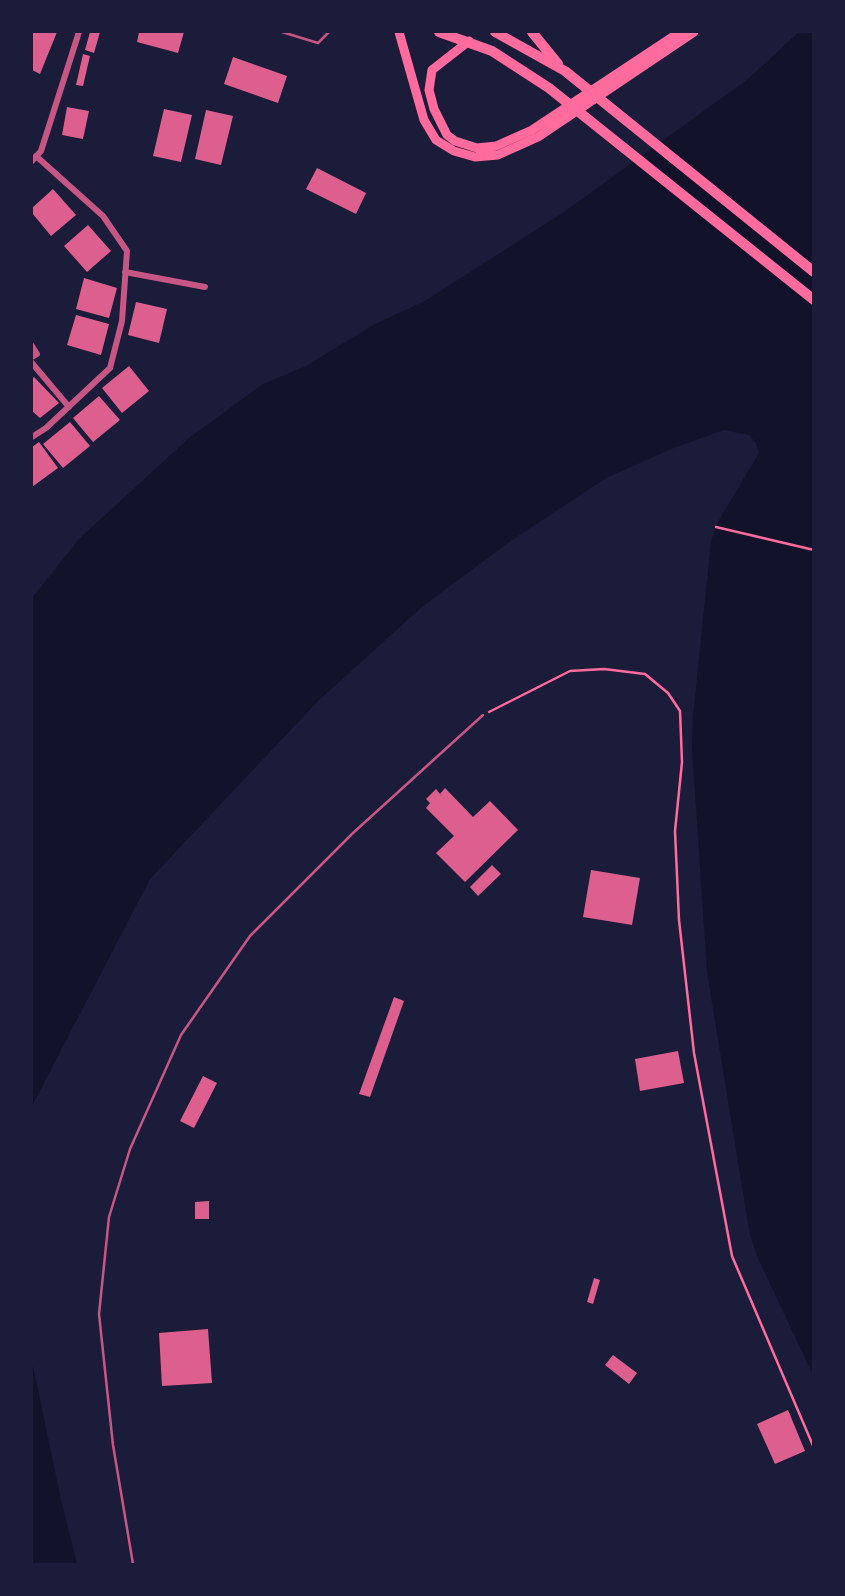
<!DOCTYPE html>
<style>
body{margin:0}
#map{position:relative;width:845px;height:1596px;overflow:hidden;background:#1b1b3a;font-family:"Roboto Condensed",sans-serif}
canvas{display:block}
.frame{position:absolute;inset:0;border:33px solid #1b1b3a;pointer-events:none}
</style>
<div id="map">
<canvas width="845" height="1596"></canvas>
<div class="frame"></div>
</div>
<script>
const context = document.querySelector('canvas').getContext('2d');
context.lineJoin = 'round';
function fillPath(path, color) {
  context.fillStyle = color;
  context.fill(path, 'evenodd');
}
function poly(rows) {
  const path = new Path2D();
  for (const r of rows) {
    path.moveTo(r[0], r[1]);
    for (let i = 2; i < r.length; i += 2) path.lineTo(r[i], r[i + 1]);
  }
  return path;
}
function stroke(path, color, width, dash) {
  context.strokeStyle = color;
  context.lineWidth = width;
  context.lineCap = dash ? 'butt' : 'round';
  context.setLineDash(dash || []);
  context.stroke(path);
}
fillPath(poly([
 [799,32,813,32,813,1375,757,1256,750,1235,707,972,692,748,693,717,711,541,719,520,759,453,756,443,749,435,724,430,676,447,606,478,512,540,423,606,318,701,150,879,32,1106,32,598,79,539,189,438,263,384,306,366,375,324,425,301,564,212,748,79],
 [32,1361,61,1500,77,1564,32,1564]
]), '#12122b');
fillPath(poly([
 [32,32,57,32,40,74,32,70],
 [90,32,100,32,94,53,85,50],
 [139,32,184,32,178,53,137,42],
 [83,54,90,56,83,86,76,85],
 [233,57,287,76,278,103,224,84],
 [67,107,89,111,83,139,62,135],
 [164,109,192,115,181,162,153,156],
 [206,110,233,116,221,165,195,159],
 [317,168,366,193,356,214,306,189],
 [53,189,76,215,51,236,32,213,32,208],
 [88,225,111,251,87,272,64,246],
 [84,278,117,288,109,318,76,309],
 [136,302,167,309,159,343,128,335],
 [76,315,109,324,101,355,67,345],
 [129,366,149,391,122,413,102,388],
 [34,377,59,403,40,418,32,411,32,379],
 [99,396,120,420,93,442,73,418],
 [70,422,90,446,63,468,43,444],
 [39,442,58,468,32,487,32,447],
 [445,788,473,817,490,801,518,830,465,882,436,853,454,836,426,808,430,803,426,799,436,789,440,794],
 [492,865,501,874,478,896,470,887],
 [591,870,640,878,632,925,583,917],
 [394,997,404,1001,370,1097,359,1094],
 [678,1051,684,1083,640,1091,635,1059],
 [203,1076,217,1083,194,1128,180,1121],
 [209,1201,209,1219,195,1219,195,1202],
 [594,1278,600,1280,593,1304,587,1302],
 [208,1329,212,1383,162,1386,159,1333],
 [613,1355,637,1373,629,1384,605,1365],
 [788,1410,805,1451,775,1464,757,1424]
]), '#dd5f8e');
stroke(poly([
 [716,527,814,550],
 [489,712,570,671,604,669,645,674,668,693,680,711,682,762,675,831,679,920,694,1053,732,1256,814,1448]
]), '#ff6b9d', 2.5);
stroke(poly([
 [282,32,318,43,329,32],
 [133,1564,113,1445,99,1314,109,1217,130,1149,181,1035,250,936,353,833,483,715]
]), '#c65784', 2.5);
stroke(poly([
 [32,161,41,151,79,32],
 [125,272,205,287],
 [32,346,37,354,32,357],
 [32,363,69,407],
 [32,437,46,428,110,368,122,321,127,251,103,216,36,156]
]), '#c65784', 6);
stroke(poly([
 [399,32,424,120,436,140,454,151,475,157,498,155,538,137,694,32],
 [469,41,432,70,429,90,434,109,447,135,455,141,477,148,496,146,532,130,680,32]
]), '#ff6b9d', 9);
stroke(poly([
 [439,32,492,51,549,88,814,300],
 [495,32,565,71,814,272],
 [532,32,558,64]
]), '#ff6b9d', 10);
</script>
